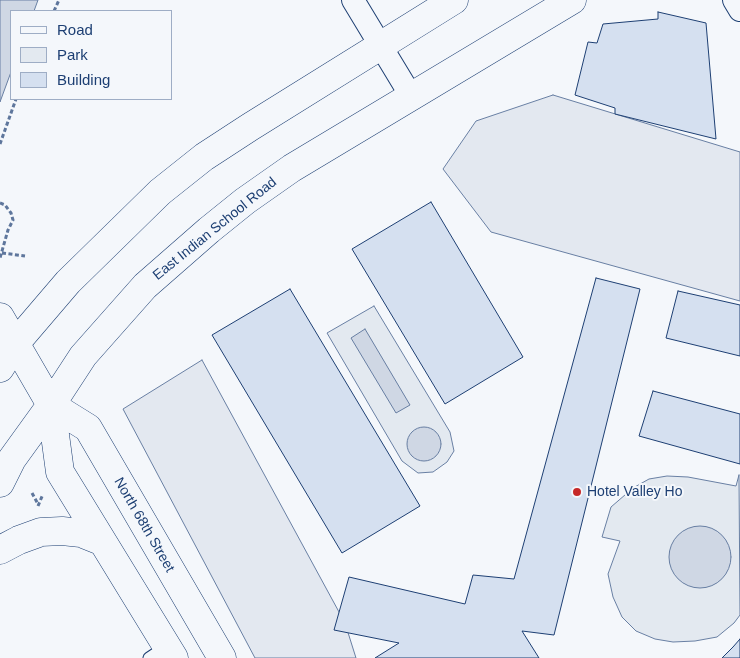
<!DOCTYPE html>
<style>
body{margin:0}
#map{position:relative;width:740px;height:658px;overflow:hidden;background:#f4f7fb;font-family:Arial,sans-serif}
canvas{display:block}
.legend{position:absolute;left:10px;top:10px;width:162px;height:90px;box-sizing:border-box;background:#f4f7fb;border:1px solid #9eadc5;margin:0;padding:6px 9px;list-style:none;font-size:15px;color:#1d3f73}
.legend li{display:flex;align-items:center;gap:10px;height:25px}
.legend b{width:25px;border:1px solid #9eadc5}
</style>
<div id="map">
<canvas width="740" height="658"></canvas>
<ul class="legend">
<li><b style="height:6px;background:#f4f7fb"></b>Road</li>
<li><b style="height:14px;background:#e3e9f0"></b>Park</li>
<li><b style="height:14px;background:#d5e0f0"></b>Building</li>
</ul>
</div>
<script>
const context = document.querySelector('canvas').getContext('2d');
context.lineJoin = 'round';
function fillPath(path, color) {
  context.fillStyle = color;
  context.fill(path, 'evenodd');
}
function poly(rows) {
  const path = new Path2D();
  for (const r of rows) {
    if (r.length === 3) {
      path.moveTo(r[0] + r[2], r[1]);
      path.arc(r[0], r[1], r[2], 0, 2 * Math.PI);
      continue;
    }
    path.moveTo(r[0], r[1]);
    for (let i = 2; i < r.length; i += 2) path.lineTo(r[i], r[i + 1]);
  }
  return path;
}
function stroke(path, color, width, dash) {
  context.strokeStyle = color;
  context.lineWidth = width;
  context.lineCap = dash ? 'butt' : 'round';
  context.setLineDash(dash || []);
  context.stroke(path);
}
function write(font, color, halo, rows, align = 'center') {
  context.font = font + ' Arial,sans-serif';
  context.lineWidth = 4;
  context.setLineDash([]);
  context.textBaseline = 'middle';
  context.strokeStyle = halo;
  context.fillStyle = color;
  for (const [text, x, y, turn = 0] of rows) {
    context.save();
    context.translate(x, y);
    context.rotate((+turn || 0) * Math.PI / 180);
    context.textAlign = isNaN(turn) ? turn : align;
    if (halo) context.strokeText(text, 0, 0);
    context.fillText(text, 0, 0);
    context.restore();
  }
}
const green = poly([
 [374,306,450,432,454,451,447,462,433,472,418,473,402,461,327,333,374,306],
 [739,475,740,615,734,623,717,637,695,641,673,642,655,639,636,631,622,617,613,597,608,574,620,541,602,537,611,507,633,488,649,479,667,476,688,477,736,486,739,475]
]);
fillPath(green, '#e3e9f0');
stroke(green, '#687fa3', 1);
const parking = poly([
 [553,95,740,152,740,301,491,232,443,169,476,121,553,95],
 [202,360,345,623,356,658,255,658,123,409,202,360]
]);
fillPath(parking, '#e3e8f0');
stroke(parking, '#687fa3', 1);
const water = poly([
 [0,0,38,0,34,11,11,11,11,72,0,102,0,0],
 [365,329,410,405,396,413,351,338,365,329],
 [424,444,17],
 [700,557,31]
]);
fillPath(water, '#cfd7e4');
stroke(water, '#687fa3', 1);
const building = poly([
 [658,12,706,23,716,139,615,114,615,108,575,95,588,42,597,43,603,24,658,19,658,12],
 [431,202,523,357,445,404,352,249,431,202],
 [596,278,640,289,554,635,522,631,539,658,375,658,399,643,334,630,349,577,465,604,473,575,514,579,596,278],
 [290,289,420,506,342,553,212,335,290,289],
 [678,291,740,305,740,356,666,338,678,291],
 [653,391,740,414,740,464,639,436,653,391],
 [740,639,740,658,722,658,733,647,740,639]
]);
fillPath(building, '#d5e0f0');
stroke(building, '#1d3f73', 1);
const lane = poly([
 [149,658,167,646]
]);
const street = poly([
 [353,0,411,96],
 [734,0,740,10]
]);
const secondary = poly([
 [0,317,51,405,60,472,174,658],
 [0,368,15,344,68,282,160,192,204,157,250,127,454,0],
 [51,405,88,428,222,658],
 [0,483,12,459,51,405,83,356,145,286,209,230,245,201,292,168,572,0],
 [0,550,19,540,41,532,62,531,81,533,101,541]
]);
stroke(lane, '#1d3f73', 13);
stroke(street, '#1d3f73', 24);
stroke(secondary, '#1d3f73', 29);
stroke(poly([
 [54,11,59,0],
 [0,144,16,99],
 [0,203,5,205,11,213,13,220,8,230,0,258],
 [2,253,25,256],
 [32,493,38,504],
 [38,506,43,494]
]), '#5e769c', 3, [4, 2.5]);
stroke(lane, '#f4f7fb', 11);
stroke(street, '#f4f7fb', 22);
stroke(secondary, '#f4f7fb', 28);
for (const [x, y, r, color] of [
 [577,492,5,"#c62828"]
]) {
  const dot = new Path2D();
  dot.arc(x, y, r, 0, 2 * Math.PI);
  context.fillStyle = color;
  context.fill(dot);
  stroke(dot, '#f4f7fb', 2);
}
write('14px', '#1d3f73', '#f4f7fb', [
 ["East Indian School Road",215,229,-39],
 ["North 68th Street",144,525,60]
]);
write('14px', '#1d3f73', '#f4f7fb', [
 ["Hotel Valley Ho",587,492]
], 'left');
</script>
